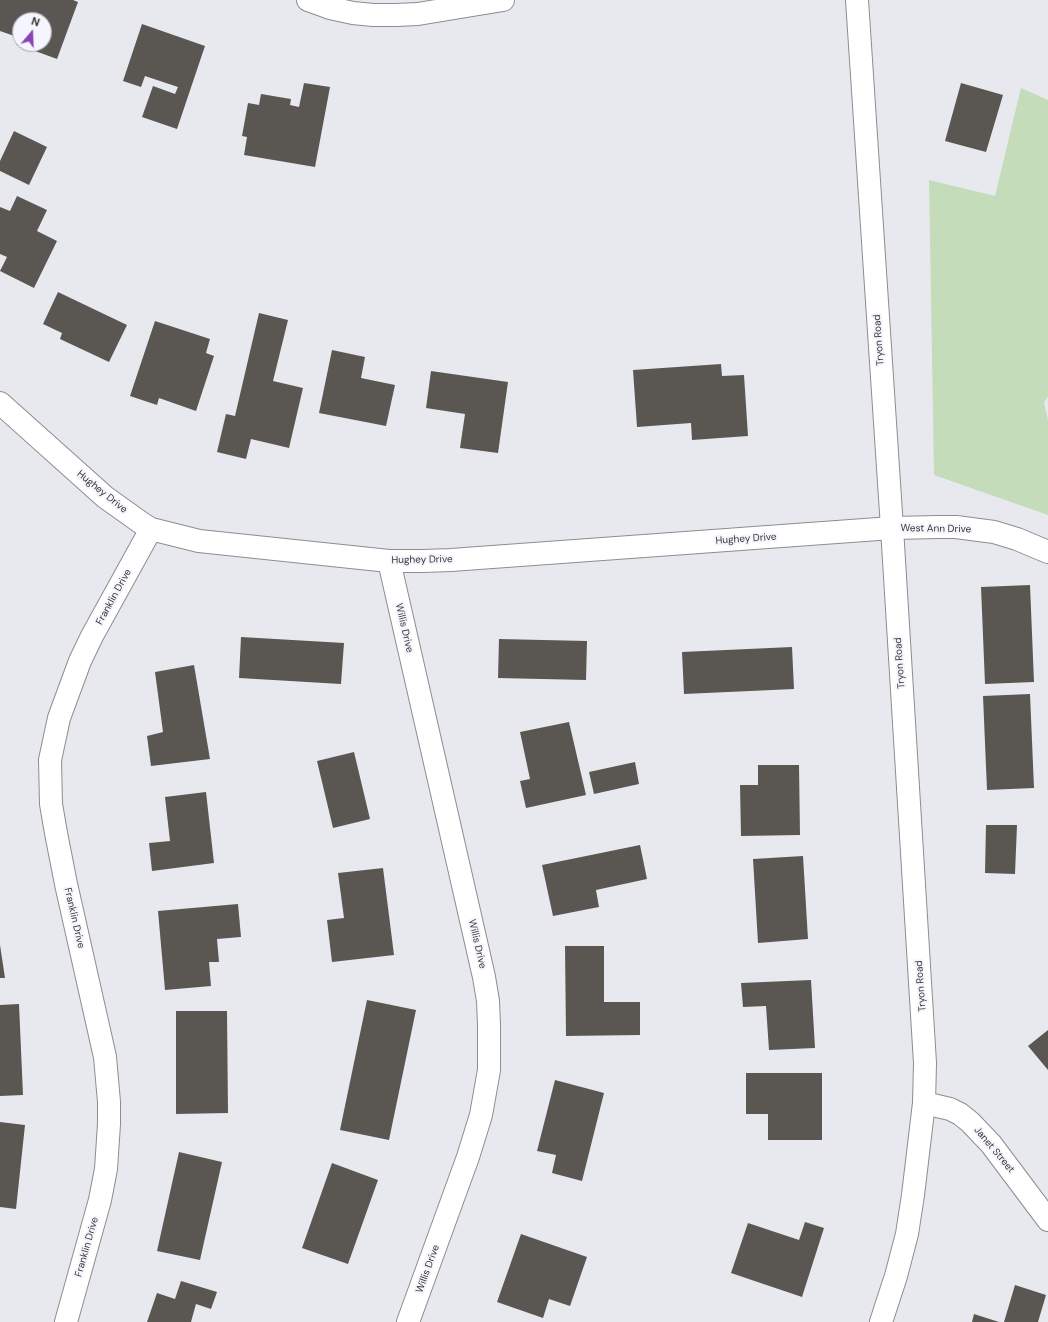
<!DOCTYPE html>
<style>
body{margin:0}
#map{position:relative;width:1048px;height:1322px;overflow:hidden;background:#e8e9ef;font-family:"DM Sans",sans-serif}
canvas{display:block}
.north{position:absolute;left:12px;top:12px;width:40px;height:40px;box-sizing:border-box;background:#f5f6fd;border:1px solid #a8a9ae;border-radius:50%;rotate:19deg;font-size:11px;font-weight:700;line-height:16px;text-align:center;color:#353537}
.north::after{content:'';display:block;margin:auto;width:14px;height:18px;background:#8b42b4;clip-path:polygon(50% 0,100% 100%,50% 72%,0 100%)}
</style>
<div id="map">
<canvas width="1048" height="1322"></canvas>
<div class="north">N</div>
</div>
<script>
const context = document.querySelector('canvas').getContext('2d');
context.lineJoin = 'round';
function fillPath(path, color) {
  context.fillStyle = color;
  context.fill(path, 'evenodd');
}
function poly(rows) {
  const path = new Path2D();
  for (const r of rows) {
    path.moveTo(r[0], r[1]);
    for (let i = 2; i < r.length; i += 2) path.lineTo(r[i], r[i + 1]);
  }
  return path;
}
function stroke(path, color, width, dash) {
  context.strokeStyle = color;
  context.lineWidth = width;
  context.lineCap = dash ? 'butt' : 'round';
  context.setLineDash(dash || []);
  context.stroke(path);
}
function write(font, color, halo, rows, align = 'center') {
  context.font = font + ' "DM Sans",sans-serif';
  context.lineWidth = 4;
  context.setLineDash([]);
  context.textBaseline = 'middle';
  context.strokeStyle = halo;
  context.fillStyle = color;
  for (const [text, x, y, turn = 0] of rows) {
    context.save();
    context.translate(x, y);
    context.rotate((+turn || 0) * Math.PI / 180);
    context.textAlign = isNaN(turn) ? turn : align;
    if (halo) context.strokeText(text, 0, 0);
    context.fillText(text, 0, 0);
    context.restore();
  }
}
fillPath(poly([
 [1021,88,1048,100,1048,397,1044,402,1048,420,1048,515,934,475,929,180,995,196]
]), '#c4dcb9');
fillPath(poly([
 [0,0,73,0,78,2,57,59,16,44,18,44,20,38,0,31],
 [20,20,44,20,44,44,20,44],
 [142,24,205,46,177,129,142,117,153,86,175,94,178,87,145,76,141,87,123,81],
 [304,83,330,87,315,167,244,155,247,137,242,136,248,103,259,105,261,94,291,99,290,105,299,107],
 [961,83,1003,95,986,152,945,141],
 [14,131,47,147,29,185,0,171,0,161],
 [17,196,47,210,37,231,57,241,34,288,0,271,7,257,0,254,0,207,10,211],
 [58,292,127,325,109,362,60,339,62,333,43,324],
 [259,313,288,320,273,381,303,388,289,448,251,439,246,459,217,452,226,414,235,416],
 [155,321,210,339,206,353,214,356,196,411,159,398,157,405,130,396],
 [332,350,365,357,361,378,395,385,386,426,319,413],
 [721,364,722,376,744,375,748,436,692,440,691,423,637,427,633,370],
 [431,371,508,382,498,453,460,448,465,414,426,408],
 [1030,585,1034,682,985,684,981,587],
 [241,637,344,643,341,684,239,678],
 [499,639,587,641,586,680,498,678],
 [792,647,794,689,684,694,682,652],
 [194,665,210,759,151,766,147,736,163,732,155,672],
 [1030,694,1034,788,987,790,983,696],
 [569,722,586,795,526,808,520,781,530,779,520,732],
 [354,752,370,819,333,828,317,761],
 [635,762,639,784,594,794,589,772],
 [758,765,799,765,800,835,741,836,740,785,758,785],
 [206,792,214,863,152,871,149,843,170,841,165,797],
 [986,825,1017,825,1015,874,985,873],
 [640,845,647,879,596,890,599,907,553,916,542,865],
 [803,856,808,939,758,943,753,859],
 [383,868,394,955,332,962,327,920,344,918,338,873],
 [238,904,241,937,217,939,219,962,209,962,211,986,165,990,158,911],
 [0,945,5,978,0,978],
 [565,946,604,946,604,1002,640,1002,640,1035,566,1036],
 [811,980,815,1048,769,1050,766,1006,743,1007,741,983],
 [367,1000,416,1010,389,1140,340,1130],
 [19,1004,23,1095,0,1096,0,1005],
 [176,1011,227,1011,228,1113,176,1114],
 [1048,1030,1048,1070,1028,1046],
 [746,1073,822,1073,822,1140,768,1140,768,1114,746,1114],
 [555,1080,604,1093,582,1181,552,1173,556,1155,537,1151],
 [0,1122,25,1125,16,1209,0,1207],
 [179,1152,222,1162,200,1260,157,1251],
 [332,1163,378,1180,348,1264,302,1248],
 [805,1222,824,1228,802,1297,731,1273,748,1223,799,1240],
 [521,1234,587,1257,570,1306,549,1299,543,1318,497,1302],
 [181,1281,217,1292,211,1309,196,1304,191,1322,147,1322,157,1293,175,1299],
 [1015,1285,1046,1295,1038,1322,1004,1322],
 [974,1314,999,1322,972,1322]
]), '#5a5753');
const street = poly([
 [308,0,330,8,353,13,373,15,396,15,418,14,503,0],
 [0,403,105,497,140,522,151,529,199,541,389,561,423,561,451,560,892,528,938,527,956,527,994,532,1017,539,1048,552],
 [389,561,484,977,488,1001,489,1025,489,1070,481,1115,468,1157,408,1322],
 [924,1103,950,1109,960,1114,970,1122,991,1144,1048,1220],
 [66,1322,100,1200,106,1169,109,1124,109,1102,105,1057,66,884,56,833,51,804,50,760,59,718,80,661,92,636,151,529]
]);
const secondary = poly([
 [857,0,892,528,925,1063,924,1103,913,1195,907,1234,896,1276,881,1322]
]);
stroke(street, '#8c8d92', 24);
stroke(secondary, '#8c8d92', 24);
stroke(street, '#fff', 22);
stroke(secondary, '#fff', 22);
write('10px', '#353537', '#f5f6fd', [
 ["Tryon Road",879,340,-94],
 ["Hughey Drive",102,492,39],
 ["West Ann Drive",936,529,1],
 ["Hughey Drive",746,539,-4],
 ["Hughey Drive",422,560,-1],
 ["Franklin Drive",114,597,-61],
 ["Willis Drive",404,628,77],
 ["Tryon Road",900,663,-94],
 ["Franklin Drive",74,918,77],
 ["Willis Drive",477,944,77],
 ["Tryon Road",921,986,-94],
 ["Janet Street",994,1150,50],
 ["Franklin Drive",87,1247,-74],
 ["Willis Drive",428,1269,-70]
]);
</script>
